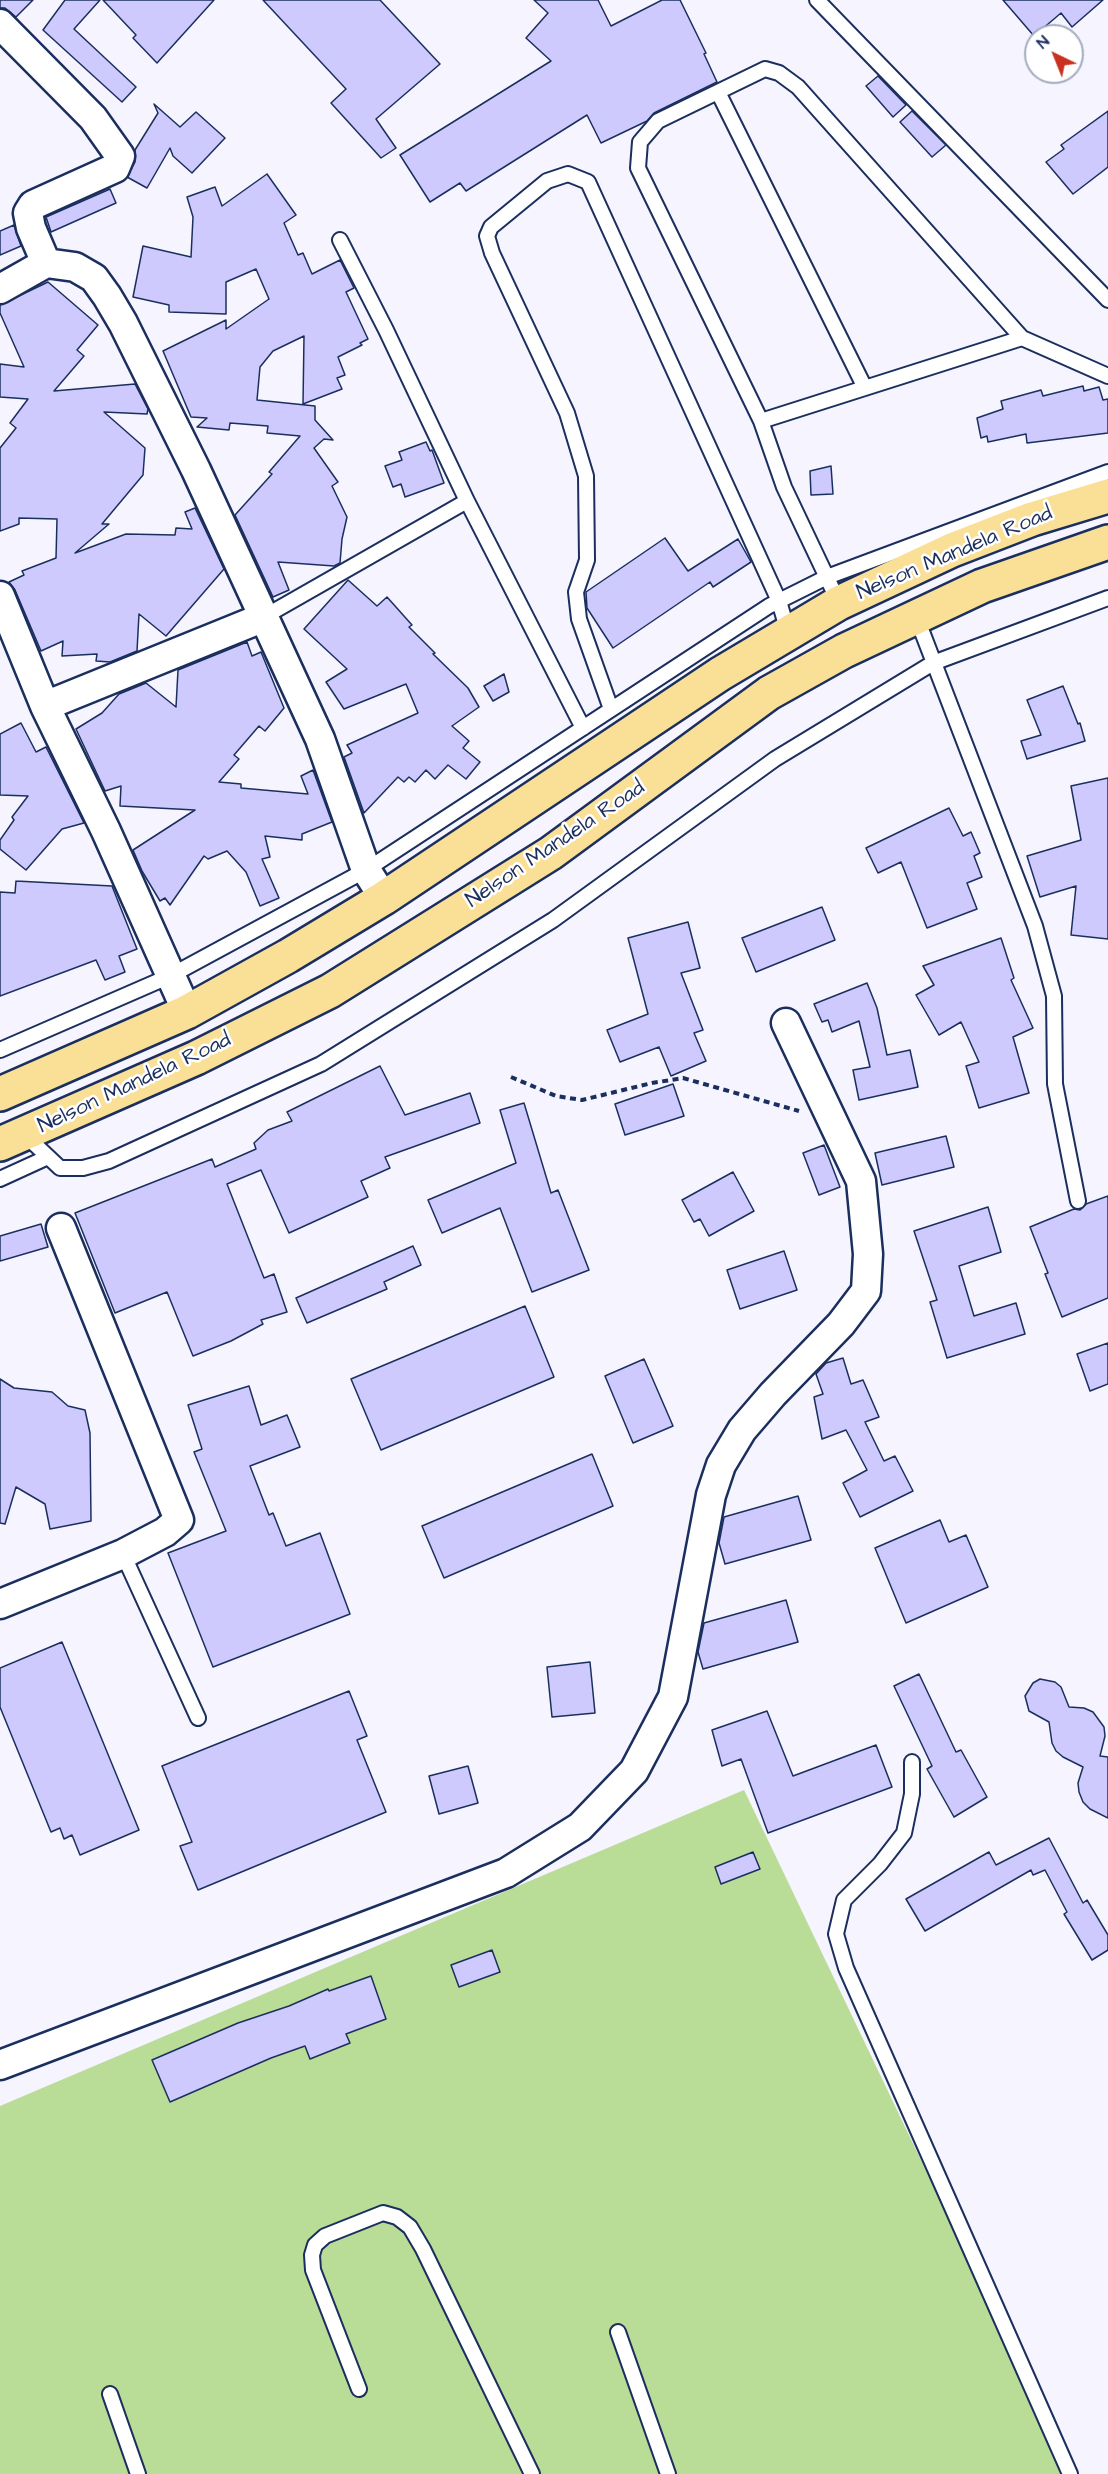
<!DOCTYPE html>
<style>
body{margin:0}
#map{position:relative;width:1108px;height:2474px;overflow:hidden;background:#f5f4ff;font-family:"Architects Daughter",sans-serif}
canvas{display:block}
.north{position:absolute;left:1024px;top:24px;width:60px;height:60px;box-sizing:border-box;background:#fff;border:2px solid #a4acbf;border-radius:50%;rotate:317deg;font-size:16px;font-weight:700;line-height:24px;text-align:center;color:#1b2f5e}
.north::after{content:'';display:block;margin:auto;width:21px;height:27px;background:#c8321e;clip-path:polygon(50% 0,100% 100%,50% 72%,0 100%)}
</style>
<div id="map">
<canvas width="1108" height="2474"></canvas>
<div class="north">N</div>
</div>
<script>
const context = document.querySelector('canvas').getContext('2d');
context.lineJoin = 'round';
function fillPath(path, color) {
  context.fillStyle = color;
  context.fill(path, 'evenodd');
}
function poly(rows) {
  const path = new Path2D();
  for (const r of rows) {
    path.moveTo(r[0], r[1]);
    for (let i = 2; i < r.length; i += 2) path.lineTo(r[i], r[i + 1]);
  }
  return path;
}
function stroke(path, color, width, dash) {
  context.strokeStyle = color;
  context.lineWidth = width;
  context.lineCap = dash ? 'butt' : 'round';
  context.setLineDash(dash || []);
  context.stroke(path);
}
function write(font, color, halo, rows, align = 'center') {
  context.font = font + ' "Architects Daughter",sans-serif';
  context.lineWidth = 5;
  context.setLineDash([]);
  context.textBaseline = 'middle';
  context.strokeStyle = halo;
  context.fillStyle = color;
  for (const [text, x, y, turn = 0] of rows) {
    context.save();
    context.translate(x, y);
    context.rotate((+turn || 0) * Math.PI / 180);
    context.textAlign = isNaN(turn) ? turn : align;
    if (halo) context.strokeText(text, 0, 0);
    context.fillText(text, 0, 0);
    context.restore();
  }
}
fillPath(poly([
 [744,1790,1071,2474,0,2474,0,2106]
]), '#b9dc96');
const building = poly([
 [0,0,33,0,16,17,5,8,0,8,0,0],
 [65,0,100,0,74,29,136,87,122,102,43,30,65,0],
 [103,0,214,0,157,63,133,38,136,35,103,0],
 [263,0,380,0,440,64,376,119,396,148,381,158,331,103,346,89,263,0],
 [534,0,598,0,611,26,662,0,680,0,706,53,704,54,717,82,654,113,647,121,601,143,587,115,466,191,460,183,430,202,400,155,551,61,526,38,548,13,534,0],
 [1003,0,1103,0,1072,27,1061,13,1034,36,1003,0],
 [878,76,906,105,893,117,866,86,878,76],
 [154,104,180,127,196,112,225,138,192,173,173,156,170,148,147,188,127,177,135,162,135,150,158,113,154,104],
 [912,111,946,145,932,157,900,122,912,111],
 [1108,111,1108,167,1073,194,1046,162,1064,149,1061,145,1108,111],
 [267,174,296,215,284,223,298,255,303,253,312,274,340,260,354,288,346,292,368,339,360,343,362,345,338,357,345,375,337,378,342,389,303,404,304,336,273,351,260,367,257,400,315,406,315,420,333,440,324,439,314,448,338,482,332,486,347,517,342,539,340,563,334,566,278,562,289,590,273,597,235,515,272,474,269,472,300,436,267,433,268,426,230,423,229,430,197,427,207,418,191,417,163,351,226,320,226,329,269,299,256,269,226,282,226,314,169,312,169,305,133,297,143,246,191,257,193,217,187,197,215,187,222,206,267,174],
 [110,189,116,203,51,232,46,217,110,189],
 [14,225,21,246,0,255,0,231,14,225],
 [48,282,98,325,77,350,84,356,54,391,135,384,148,409,147,414,104,412,145,448,143,475,102,524,109,524,75,553,126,534,175,535,176,528,192,529,185,512,195,508,224,569,166,636,139,614,137,651,110,662,96,661,97,654,62,656,63,641,41,651,15,590,9,582,24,575,22,571,56,558,57,519,19,518,19,524,0,531,0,448,16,428,10,423,28,399,0,397,0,364,24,367,0,313,0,305,48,282],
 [1083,386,1084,391,1099,387,1103,400,1108,399,1108,433,1027,443,1026,434,988,442,987,436,981,438,977,418,1003,409,1001,401,1041,390,1043,396,1083,386],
 [426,442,430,451,432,450,444,483,405,497,401,484,393,487,385,466,402,460,399,452,426,442],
 [831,466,833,494,811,495,810,471,831,466],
 [665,538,688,571,738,539,751,562,713,587,710,582,613,648,587,608,586,592,665,538],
 [348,580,377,606,387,597,412,625,409,627,435,653,433,654,468,688,479,707,452,726,469,741,463,748,480,762,466,779,448,765,435,779,426,770,415,782,409,777,404,782,398,777,364,813,344,757,352,753,347,745,418,713,406,684,344,709,326,682,347,669,304,629,348,580],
 [247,642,252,656,261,652,284,708,265,731,259,726,234,755,239,759,219,782,241,784,241,788,308,794,301,776,313,770,332,822,302,834,302,840,265,836,270,857,262,859,279,898,260,906,246,872,227,851,208,859,204,856,170,905,165,898,160,901,142,871,133,850,195,810,120,806,121,786,105,791,76,729,102,713,119,694,146,683,176,707,178,670,247,642],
 [504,674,509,692,493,701,484,686,504,674],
 [1063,686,1078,724,1080,723,1085,741,1027,759,1021,741,1041,735,1027,700,1063,686],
 [21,723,36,752,46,747,84,823,62,829,26,870,0,849,0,840,14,820,12,817,28,796,0,795,0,734,21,723],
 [1108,778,1108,939,1071,935,1076,886,1040,897,1027,856,1081,840,1071,786,1108,778],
 [949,808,963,836,971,832,980,853,974,856,982,877,967,883,977,909,927,928,901,862,878,873,866,848,949,808],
 [16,881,112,886,137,949,119,956,125,972,105,980,96,960,0,996,0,892,15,893,16,881],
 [822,907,835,940,756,972,742,938,822,907],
 [688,922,700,968,681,973,703,1030,694,1033,706,1061,671,1076,659,1047,620,1062,607,1030,648,1014,628,938,688,922],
 [1001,938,1014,978,1011,980,1033,1028,1013,1037,1029,1093,979,1108,966,1066,979,1062,961,1022,939,1035,916,995,934,985,923,966,1001,938],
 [867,983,877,1008,887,1055,910,1050,918,1087,859,1100,853,1070,870,1067,859,1021,832,1032,828,1020,822,1022,814,1004,867,983],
 [380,1066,405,1115,470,1093,480,1123,385,1157,390,1168,361,1181,368,1197,289,1233,261,1170,227,1184,264,1278,274,1274,287,1312,261,1320,263,1324,231,1341,193,1356,167,1292,115,1313,75,1213,212,1159,215,1167,256,1149,254,1143,268,1130,292,1121,287,1112,380,1066],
 [673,1084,684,1116,625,1135,615,1104,673,1084],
 [524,1103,551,1193,558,1190,589,1270,532,1292,500,1208,442,1233,428,1200,516,1163,500,1110,524,1103],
 [946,1136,954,1167,882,1185,875,1153,946,1136],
 [824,1145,840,1187,819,1195,803,1153,824,1145],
 [733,1172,754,1211,709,1236,700,1219,694,1222,682,1200,733,1172],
 [1108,1196,1108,1298,1062,1317,1045,1274,1048,1273,1030,1227,1074,1209,1080,1210,1086,1204,1108,1196],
 [988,1207,1001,1252,959,1266,974,1316,1016,1303,1025,1334,947,1358,930,1302,937,1300,914,1231,988,1207],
 [41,1224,48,1247,0,1261,0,1236,41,1224],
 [413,1246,421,1265,384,1282,387,1289,307,1323,296,1298,413,1246],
 [784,1251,797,1290,740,1309,727,1270,784,1251],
 [525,1306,554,1377,381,1450,351,1379,525,1306],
 [1108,1343,1108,1384,1090,1391,1077,1354,1108,1343],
 [843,1358,851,1384,863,1380,879,1417,865,1422,884,1461,895,1456,913,1491,860,1517,843,1483,867,1470,846,1430,822,1439,814,1397,823,1394,816,1374,826,1363,843,1358],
 [644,1359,673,1426,633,1443,605,1376,644,1359],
 [0,1379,14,1388,52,1392,68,1406,85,1410,90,1433,91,1521,50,1529,45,1504,16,1487,5,1524,0,1523,0,1379],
 [249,1386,261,1425,287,1415,300,1447,250,1466,269,1515,273,1513,286,1546,320,1533,350,1614,213,1667,168,1553,226,1531,194,1452,202,1449,188,1405,249,1386],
 [592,1454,613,1506,444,1578,422,1526,592,1454],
 [798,1496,811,1540,725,1564,719,1543,724,1517,798,1496],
 [940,1520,949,1542,966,1535,988,1587,906,1623,875,1548,940,1520],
 [786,1600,798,1642,703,1669,698,1652,704,1623,786,1600],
 [62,1642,139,1830,80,1855,72,1835,64,1839,60,1828,51,1832,0,1707,0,1668,62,1642],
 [590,1662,595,1713,552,1717,547,1667,590,1662],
 [919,1674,956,1752,961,1750,987,1797,954,1817,927,1769,932,1766,894,1686,919,1674],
 [1040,1679,1055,1682,1061,1687,1069,1707,1084,1708,1093,1712,1104,1727,1105,1736,1100,1756,1108,1757,1108,1818,1090,1809,1083,1802,1079,1792,1078,1783,1083,1767,1063,1757,1056,1751,1052,1743,1049,1722,1029,1711,1025,1696,1033,1683,1040,1679],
 [349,1691,367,1736,357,1740,386,1812,198,1890,180,1846,192,1842,162,1766,349,1691],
 [767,1711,793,1776,876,1745,892,1787,768,1833,741,1759,722,1766,712,1730,767,1711],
 [468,1766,478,1803,439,1814,429,1776,468,1766],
 [1049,1838,1083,1903,1087,1900,1108,1935,1108,1950,1092,1960,1064,1914,1067,1912,1045,1870,1033,1875,1031,1870,925,1931,906,1899,989,1852,996,1865,1049,1838],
 [753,1852,760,1869,721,1884,715,1867,753,1852],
 [492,1950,500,1972,459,1987,451,1965,492,1950],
 [371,1976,386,2019,346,2034,350,2043,310,2059,305,2046,271,2058,170,2102,152,2060,238,2023,289,2006,328,1989,329,1991,371,1976]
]);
fillPath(building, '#cecafd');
stroke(building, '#1b2f5e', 1.5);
const service = poly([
 [817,0,1108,300],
 [718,92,865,388],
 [340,240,386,330,467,501,583,728],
 [761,421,1022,338],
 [839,603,784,487,761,421,638,168,640,142,658,121,765,69,779,73,798,87,1022,338,1108,376],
 [916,616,1035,926,1054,996,1055,1084,1078,1201],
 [262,618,467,501],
 [611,709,579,619,576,592,587,560,586,476,567,413,492,253,487,236,491,227,547,181,568,174,588,182,779,601,788,632],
 [0,1050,170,976,366,870,769,606,827,577,1108,472],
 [25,1135,60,1168,83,1168,109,1161,321,1064,553,920,775,759,933,663,1108,598],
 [0,1179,48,1157],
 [123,1554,198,1718],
 [912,1762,912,1794,904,1833,880,1864,844,1900,836,1934,846,1968,1070,2474],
 [618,2332,668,2474],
 [359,2389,313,2270,312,2255,315,2245,325,2236,383,2213,397,2217,410,2227,423,2249,532,2474],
 [110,2394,138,2474]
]);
const minor = poly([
 [0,24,93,118,120,156,115,168,33,205,28,213,31,228,46,263],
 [0,289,46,263,75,267,94,278,107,296,123,323,196,470,320,739,366,870,384,898],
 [0,596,45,706,106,831,187,1012],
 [45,706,262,618],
 [0,1604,123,1554,165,1532,179,1520,61,1228],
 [0,2065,506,1873,580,1827,634,1771,673,1697,711,1495,721,1465,742,1430,773,1394,841,1324,866,1291,868,1254,861,1181,786,1023]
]);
const primary = poly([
 [0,1094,187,1012,288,956,384,898,720,674,839,603,952,550,1032,519,1108,496],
 [0,1144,196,1058,330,991,551,853,769,693,844,651,982,586,1108,542]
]);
stroke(service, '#1b2f5e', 18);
stroke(minor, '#1b2f5e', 33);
stroke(primary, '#1b2f5e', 38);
stroke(poly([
 [511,1077,556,1096,582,1100,652,1083,683,1078,799,1111]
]), '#1b2f5e', 4, [6, 4.5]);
stroke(service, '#fff', 14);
stroke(minor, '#fff', 28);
stroke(primary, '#fadf96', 33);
write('22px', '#1b2f5e', '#fff', [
 ["Nelson Mandela Road",955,554,-23],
 ["Nelson Mandela Road",556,845,-34],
 ["Nelson Mandela Road",135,1084,-25]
]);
</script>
